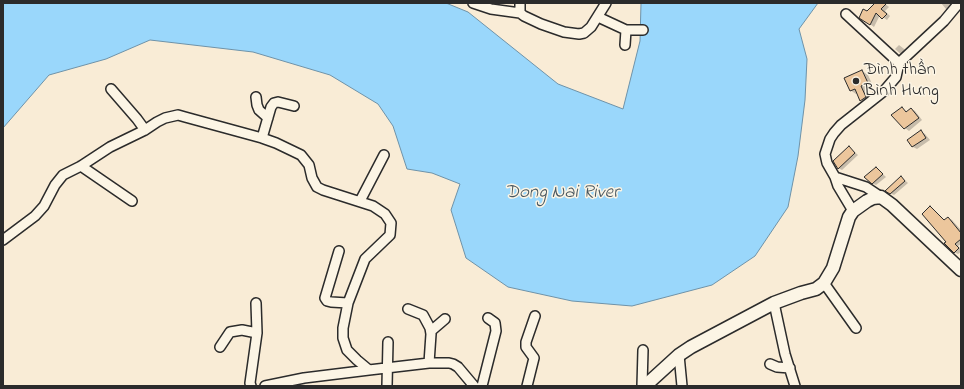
<!DOCTYPE html>
<meta charset="utf-8">
<style>
body{margin:0}
#map{position:relative;width:964px;height:389px;overflow:hidden;background:#f9ecd6;font-family:"Indie Flower",sans-serif}
canvas{display:block}
.frame{position:absolute;inset:0;border:4px solid #2b2b2b;pointer-events:none}
</style>
<div id="map">
<canvas width="964" height="389"></canvas>
<div class="frame"></div>
</div>
<script>
const context = document.querySelector('canvas').getContext('2d');
context.lineJoin = 'round';
function fillPath(path, color) {
  context.fillStyle = color;
  context.fill(path, 'evenodd');
}
function poly(rows) {
  const path = new Path2D();
  for (const r of rows) {
    path.moveTo(r[0], r[1]);
    for (let i = 2; i < r.length; i += 2) path.lineTo(r[i], r[i + 1]);
  }
  return path;
}
function stroke(path, color, width, dash) {
  context.strokeStyle = color;
  context.lineWidth = width;
  context.lineCap = dash ? 'butt' : 'round';
  context.setLineDash(dash || []);
  context.stroke(path);
}
function write(font, color, halo, rows, align = 'center') {
  context.font = font + ' "Indie Flower",sans-serif';
  context.lineWidth = 3;
  context.setLineDash([]);
  context.textBaseline = 'middle';
  context.strokeStyle = halo;
  context.fillStyle = color;
  for (const [text, x, y, turn = 0] of rows) {
    context.save();
    context.translate(x, y);
    context.rotate((+turn || 0) * Math.PI / 180);
    context.textAlign = isNaN(turn) ? turn : align;
    if (halo) context.strokeText(text, 0, 0);
    context.fillText(text, 0, 0);
    context.restore();
  }
}
const water = poly([
 [3,3,446,3,468,12,558,84,623,109,640,41,641,3,818,3,799,29,807,59,805,100,798,156,788,207,755,256,712,285,632,306,572,301,508,287,466,258,451,210,460,184,432,173,407,169,393,126,378,104,330,75,253,52,150,40,106,59,49,75,3,128,3,3]
]);
fillPath(water, '#9ad7fb');
stroke(water, '#6e92a8', 1);
fillPath(poly([
 [876,3,884,3,889,7,885,11,890,16,887,20,880,15,874,27,860,17,868,13],
 [941,3,953,3,956,7,951,12,946,9],
 [899,45,908,52,903,56,895,49],
 [862,71,868,75,873,86,866,89,871,101,867,103,861,100,858,93,856,94,850,90],
 [902,108,907,112,911,109,915,111,922,120,909,131,905,128],
 [921,132,925,134,930,140,917,149,913,147,908,140],
 [849,147,858,155,842,170,838,168],
 [876,168,886,177,876,185,872,183],
 [901,177,908,183,894,195,890,193],
 [930,207,945,221,948,218,952,220,961,230,961,244,958,246,961,249,961,252,958,254,954,252,947,242]
]), '#0003');
const building = poly([
 [875,3,887,3,881,9,887,14,882,19,876,13,870,25,859,18,863,9,867,11,875,3],
 [862,70,868,83,861,86,866,97,860,101,855,89,850,91,844,78,862,70],
 [902,107,906,112,911,108,919,118,904,129,891,115,902,107],
 [921,130,926,138,912,147,907,140,921,130],
 [849,146,855,153,838,169,833,161,849,146],
 [876,167,883,174,872,184,864,177,876,167],
 [901,176,905,181,890,194,885,191,901,176],
 [930,206,944,220,948,217,961,233,961,239,955,244,959,248,954,253,944,243,946,242,922,214,930,206]
]);
fillPath(building, '#ecc69c');
stroke(building, '#2b2b2b', 1);
const street = poly([
 [473,3,491,9,520,13],
 [520,3,520,13,524,16,541,24,564,32,579,34,584,33,591,27,606,3],
 [846,14,899,63],
 [598,17,626,30,643,30],
 [625,45,626,30],
 [111,89,137,119,145,130],
 [256,97,257,105,259,110,268,118],
 [262,138,271,107,274,103,278,102,294,106],
 [81,166,132,201],
 [835,177,866,187,881,197],
 [360,201,384,155],
 [853,211,838,186,835,177,827,163,825,154,830,139,834,133,841,125,884,91,896,77,899,63,944,21,959,3],
 [3,240,35,216,44,206,55,185,63,175,81,166,110,147,145,130,157,122,165,118,178,115,185,117,262,138,276,143,301,155,309,165,312,178,317,187,323,190,373,206,385,214,391,223,390,235,365,259,348,303,343,328,343,338,347,350,357,360,369,370,429,363,449,363,453,364,458,367,474,386],
 [339,251,325,298,327,301,331,302,348,303],
 [824,283,856,328],
 [774,303,785,354,795,386],
 [408,309,423,315,430,328,431,334,429,363],
 [431,331,445,319],
 [220,347,230,332,242,330,257,333],
 [679,355,682,386],
 [770,364,777,367,790,368],
 [251,386,250,383,257,333,256,303],
 [265,386,304,378,369,370],
 [387,386,388,342],
 [482,386,496,331,495,323,488,318],
 [527,386,534,358,526,347,526,342,535,316],
 [642,386,643,350]
]);
const secondary = poly([
 [645,386,679,355,691,347,774,303,801,293,816,289,824,283,833,268,849,217,853,211,867,201,873,198,881,197,892,205,961,270]
]);
stroke(street, '#2b2b2b', 12);
stroke(secondary, '#2b2b2b', 15);
stroke(street, '#fcf5e5', 9);
stroke(secondary, '#fcf5e5', 12);
for (const [x, y, r, color] of [
 [856,81,4,"#2b2b2b"]
]) {
  const dot = new Path2D();
  dot.arc(x, y, r, 0, 2 * Math.PI);
  context.fillStyle = color;
  context.fill(dot);
  stroke(dot, '#fcf5e5', 1.5);
}
write('18px', '#2b2b2b', '#fcf5e5', [
 ["Đình thần",864,71],
 ["Bình Hưng",864,92]
], 'left');
write('italic 19px', '#47565f', '#fcf5e5', [
 ["Dong Nai River",562,194]
]);
</script>
